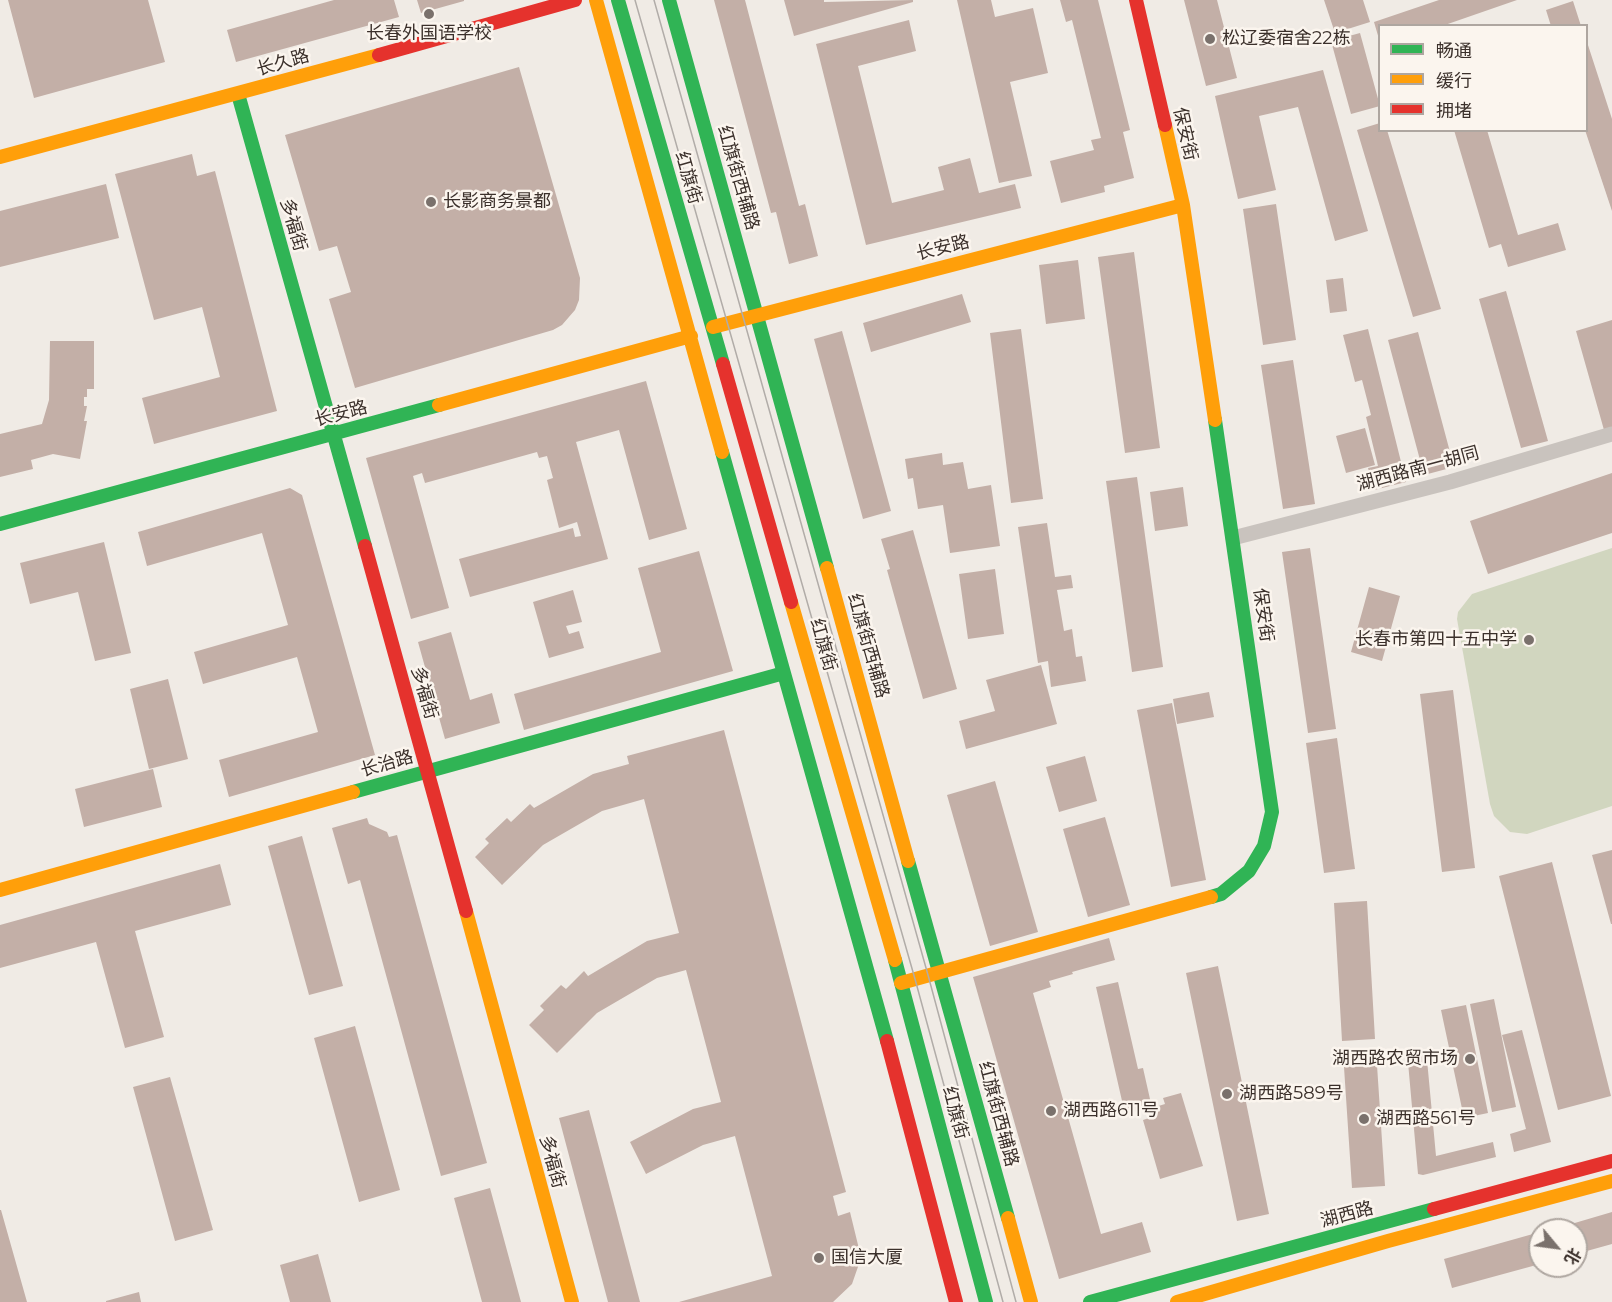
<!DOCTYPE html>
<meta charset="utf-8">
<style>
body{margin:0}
#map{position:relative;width:1612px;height:1302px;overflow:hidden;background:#f0ebe5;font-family:Montserrat,"Noto Sans SC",sans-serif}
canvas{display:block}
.legend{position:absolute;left:1378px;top:24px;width:210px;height:108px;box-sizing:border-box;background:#fbf5ee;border:2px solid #aea6a0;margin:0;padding:8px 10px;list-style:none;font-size:18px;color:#3b302b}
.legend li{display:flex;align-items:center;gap:12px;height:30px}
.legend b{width:30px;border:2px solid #aea6a0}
.north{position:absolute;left:1528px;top:1218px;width:60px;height:60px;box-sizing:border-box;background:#fbf5ee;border:2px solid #aea6a0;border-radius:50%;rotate:119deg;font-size:16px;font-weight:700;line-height:24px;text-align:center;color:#3b302b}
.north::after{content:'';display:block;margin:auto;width:21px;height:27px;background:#7a716c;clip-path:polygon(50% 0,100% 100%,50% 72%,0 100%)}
</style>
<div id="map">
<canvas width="1612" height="1302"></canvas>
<ul class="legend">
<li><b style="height:8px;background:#30b455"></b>畅通</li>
<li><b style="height:8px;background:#ff9f0a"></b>缓行</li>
<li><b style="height:8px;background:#e5322d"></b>拥堵</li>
</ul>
<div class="north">北</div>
</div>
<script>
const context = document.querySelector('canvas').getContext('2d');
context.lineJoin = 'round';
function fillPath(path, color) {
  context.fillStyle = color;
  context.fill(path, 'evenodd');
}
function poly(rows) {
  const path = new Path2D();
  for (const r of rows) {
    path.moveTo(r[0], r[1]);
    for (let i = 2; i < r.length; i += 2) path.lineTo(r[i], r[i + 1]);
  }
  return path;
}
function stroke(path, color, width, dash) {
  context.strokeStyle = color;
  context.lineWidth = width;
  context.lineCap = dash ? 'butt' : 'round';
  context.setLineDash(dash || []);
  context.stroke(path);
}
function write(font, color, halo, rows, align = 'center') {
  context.font = font + ' Montserrat,"Noto Sans SC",sans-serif';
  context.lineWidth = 5;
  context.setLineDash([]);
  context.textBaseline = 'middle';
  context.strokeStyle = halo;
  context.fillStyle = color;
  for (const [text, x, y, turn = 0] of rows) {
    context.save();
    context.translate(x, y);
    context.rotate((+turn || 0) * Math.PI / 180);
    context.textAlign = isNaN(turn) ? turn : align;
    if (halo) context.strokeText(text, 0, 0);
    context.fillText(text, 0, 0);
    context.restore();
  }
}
fillPath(poly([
 [1612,548,1612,806,1527,834,1510,832,1494,816,1490,804,1457,619,1458,612,1472,594]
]), '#d1d6bf');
fillPath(poly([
 [8,0,148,0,165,62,34,98],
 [334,0,394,0,399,17,236,62,227,30],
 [417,0,464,0,464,1,421,13],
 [714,0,745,0,799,206,805,204,818,256,789,264,776,212,771,213],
 [784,0,824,0,824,2,913,0,913,2,794,36],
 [957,0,991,0,995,17,1033,8,1048,73,1010,82,1032,176,999,183],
 [1060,0,1098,0,1130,130,1123,132,1134,178,1104,186,1105,192,1061,203,1050,161,1094,150,1091,140,1101,138,1072,20,1066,22],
 [1184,0,1217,0,1237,78,1206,86],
 [1324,0,1363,0,1370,22,1335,33],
 [1439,0,1517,0,1442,26,1380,26,1379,39,1374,22],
 [1573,1,1581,26,1551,26,1546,10],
 [909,20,916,51,858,66,892,203,944,190,938,167,970,158,979,193,1015,184,1021,208,866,245,816,44],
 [1360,33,1380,106,1351,114,1331,41],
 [1587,42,1612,119,1612,211,1585,130],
 [519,67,580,278,579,300,575,310,562,325,553,330,355,388,329,299,351,292,337,246,319,251,285,135],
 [1323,70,1368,231,1335,241,1298,107,1259,116,1276,190,1238,199,1215,96],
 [1380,123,1380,130,1387,130,1441,309,1413,317,1357,130],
 [1454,130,1487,130,1518,235,1558,223,1566,250,1508,267,1501,244,1489,248],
 [192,154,197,176,215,171,277,411,154,444,142,398,220,377,202,307,154,320,115,174],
 [106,184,119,238,0,267,0,211],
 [1276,204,1296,340,1263,345,1243,209],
 [1134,252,1160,448,1125,453,1098,257],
 [1078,260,1085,319,1046,324,1039,265],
 [1343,278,1347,311,1330,313,1326,280],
 [1506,291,1548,441,1521,448,1479,299],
 [962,294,971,322,871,352,863,323],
 [1612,320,1612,428,1604,430,1576,331],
 [1021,329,1043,499,1011,503,990,333],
 [1368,329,1406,482,1374,490,1368,468,1378,466,1366,417,1371,415,1362,380,1355,382,1343,335],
 [842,331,891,511,863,519,814,339],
 [1418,332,1454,467,1424,475,1388,340],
 [50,341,94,341,94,389,87,389,87,397,84,397,84,406,87,406,84,421,87,421,80,459,53,454,31,460,33,469,0,477,0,434,42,424,49,400],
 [1293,360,1315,504,1283,509,1261,365],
 [646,381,687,529,649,540,619,430,576,442,608,559,470,597,459,559,573,528,575,537,581,536,577,522,559,528,547,480,553,478,547,456,539,458,537,452,425,483,422,473,413,476,449,608,411,619,366,458],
 [1365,428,1375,465,1346,473,1336,436],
 [942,453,943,465,963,462,968,489,991,485,1000,546,950,553,943,505,918,509,913,478,908,479,905,459],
 [1612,473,1612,533,1488,574,1470,521],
 [1137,477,1163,667,1132,672,1106,481],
 [1183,487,1188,526,1155,531,1150,492],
 [290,488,302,495,375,755,229,797,219,760,318,732,297,657,203,684,194,652,288,625,262,533,147,566,138,532],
 [1047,523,1055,577,1071,575,1073,588,1057,590,1064,631,1072,629,1076,657,1082,656,1086,681,1051,687,1048,661,1038,663,1018,527],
 [913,530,957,689,923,699,887,570,890,569,881,539],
 [104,542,131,653,95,661,78,592,30,604,20,563],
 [1310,548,1336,729,1308,733,1282,552],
 [699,551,733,671,524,730,514,694,661,652,638,568],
 [995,569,1004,634,968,639,959,574],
 [1369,587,1400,596,1382,661,1351,652],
 [573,590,582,622,566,626,569,634,579,631,584,648,549,658,533,602],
 [451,632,470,700,492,693,500,723,445,739,418,642],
 [1041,665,1057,724,966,749,959,721,995,711,986,680],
 [168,679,188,759,149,769,130,689],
 [1453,690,1475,868,1442,872,1420,694],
 [1209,692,1214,717,1177,724,1173,699],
 [1172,703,1206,880,1171,887,1137,710],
 [724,730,846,1192,833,1196,838,1216,850,1212,859,1249,860,1261,852,1284,833,1302,679,1302,772,1276,735,1136,703,1145,646,1174,630,1142,693,1109,721,1102,686,970,657,978,597,1013,557,1053,529,1025,544,1010,540,1006,561,985,566,989,584,971,588,976,647,941,679,933,644,799,602,811,543,845,502,885,475,857,489,843,485,839,507,818,511,822,530,804,534,808,593,774,629,764,627,756],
 [1337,738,1355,869,1324,873,1306,743],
 [1085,756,1097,801,1059,812,1046,767],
 [153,769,162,807,84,827,75,789],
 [995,781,1038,932,990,946,947,795],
 [1105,817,1130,905,1088,917,1063,829],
 [367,818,369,824,387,832,389,837,397,835,487,1163,441,1176,360,880,348,884,332,828],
 [302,836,343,986,309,995,268,846],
 [1612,850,1612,924,1611,924,1592,855],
 [1552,862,1611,1096,1558,1110,1499,876],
 [220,864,231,905,135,931,164,1037,125,1048,96,942,0,968,0,925],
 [1367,901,1375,1039,1342,1041,1334,903],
 [1109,938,1115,960,1072,972,1073,974,1049,981,1051,987,1033,993,1101,1234,1142,1222,1151,1252,1059,1279,973,977],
 [1218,966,1269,1214,1237,1221,1186,973],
 [1118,982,1138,1069,1143,1068,1152,1108,1165,1104,1163,1098,1181,1093,1203,1166,1160,1179,1143,1120,1152,1117,1149,1108,1125,1114,1096,987],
 [1494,999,1516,1107,1492,1112,1470,1004],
 [1466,1005,1488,1113,1464,1118,1441,1010],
 [355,1026,400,1190,359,1202,314,1038],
 [1522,1030,1551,1142,1514,1152,1510,1134,1526,1129,1502,1035],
 [1426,1049,1436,1156,1493,1142,1496,1157,1423,1175,1418,1174,1407,1051],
 [1376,1050,1385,1186,1352,1188,1343,1052],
 [170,1077,213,1230,175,1241,133,1087],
 [589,1110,640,1302,608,1302,559,1118],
 [490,1188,521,1302,482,1302,454,1198],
 [0,1210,1,1210,27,1302,0,1302],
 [1612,1212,1612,1244,1576,1254,1576,1230,1551,1230],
 [1540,1232,1540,1264,1452,1288,1444,1259],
 [318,1254,331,1302,290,1302,280,1265],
 [139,1292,141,1302,106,1302,106,1301]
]), '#c3afa7');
stroke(poly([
 [1233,538,1450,482,1612,434]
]), '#c9c3be', 15);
stroke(poly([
 [618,0,723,364],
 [669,0,827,568],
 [238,94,365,546],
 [722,452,887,1041],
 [0,524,439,405],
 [353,792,784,673],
 [908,861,1008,1218],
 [1211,897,1221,894,1249,871,1264,846,1272,812,1215,420],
 [895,960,986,1302],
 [1090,1302,1434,1209]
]), '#30b455', 14);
stroke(poly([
 [596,0,722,452],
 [1165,125,1183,205,1215,420],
 [0,157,379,55],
 [713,327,1183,205],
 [439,405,691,336],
 [827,568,908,861],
 [791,602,895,960],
 [0,890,353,792],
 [466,911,572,1302],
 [901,983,1211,897],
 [1008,1218,1031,1302],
 [1177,1302,1388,1241,1612,1181]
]), '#ff9f0a', 14);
stroke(poly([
 [1136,0,1165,125],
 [379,55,575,0],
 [723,364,791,602],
 [365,546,466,911],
 [887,1041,956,1302],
 [1434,1209,1612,1161]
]), '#e5322d', 14);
stroke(poly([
 [635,0,915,979,1003,1302],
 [654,0,928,975,1016,1302]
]), '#b1aca8', 1.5);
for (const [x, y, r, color] of [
 [429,14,6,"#7a716c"],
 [1210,39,6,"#7a716c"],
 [431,202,6,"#7a716c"],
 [1529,640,6,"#7a716c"],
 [1470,1059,6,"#7a716c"],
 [1227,1094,6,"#7a716c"],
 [1051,1111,6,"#7a716c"],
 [1364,1119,6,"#7a716c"],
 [819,1258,6,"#7a716c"]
]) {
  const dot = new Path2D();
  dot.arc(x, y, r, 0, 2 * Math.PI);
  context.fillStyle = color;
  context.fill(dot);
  stroke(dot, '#fbf5ee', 2);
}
write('18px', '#3b302b', '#fbf5ee', [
 ["长春外国语学校",429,34,"center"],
 ["松辽委宿舍22栋",1222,39],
 ["长影商务景都",443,202],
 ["长春市第四十五中学",1517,640,"right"],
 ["湖西路农贸市场",1458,1059,"right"],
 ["湖西路589号",1239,1094],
 ["湖西路611号",1063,1111],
 ["湖西路561号",1376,1119],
 ["国信大厦",831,1258]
], 'left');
write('18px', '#3b302b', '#fbf5ee', [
 ["长久路",283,63,-16],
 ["保安街",1185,134,77],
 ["红旗街",688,178,74],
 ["红旗街西辅路",738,178,74],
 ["多福街",293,225,74],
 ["长安路",943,248,-14],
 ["长安路",341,414,-15],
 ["湖西路南一胡同",1418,469,-15],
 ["保安街",1263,615,82],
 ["红旗街",823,645,74],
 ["红旗街西辅路",868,646,74],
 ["多福街",424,693,74],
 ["长治路",387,764,-16],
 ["红旗街",955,1113,75],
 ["红旗街西辅路",998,1114,75],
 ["多福街",552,1162,75],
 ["湖西路",1347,1215,-15]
]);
</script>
